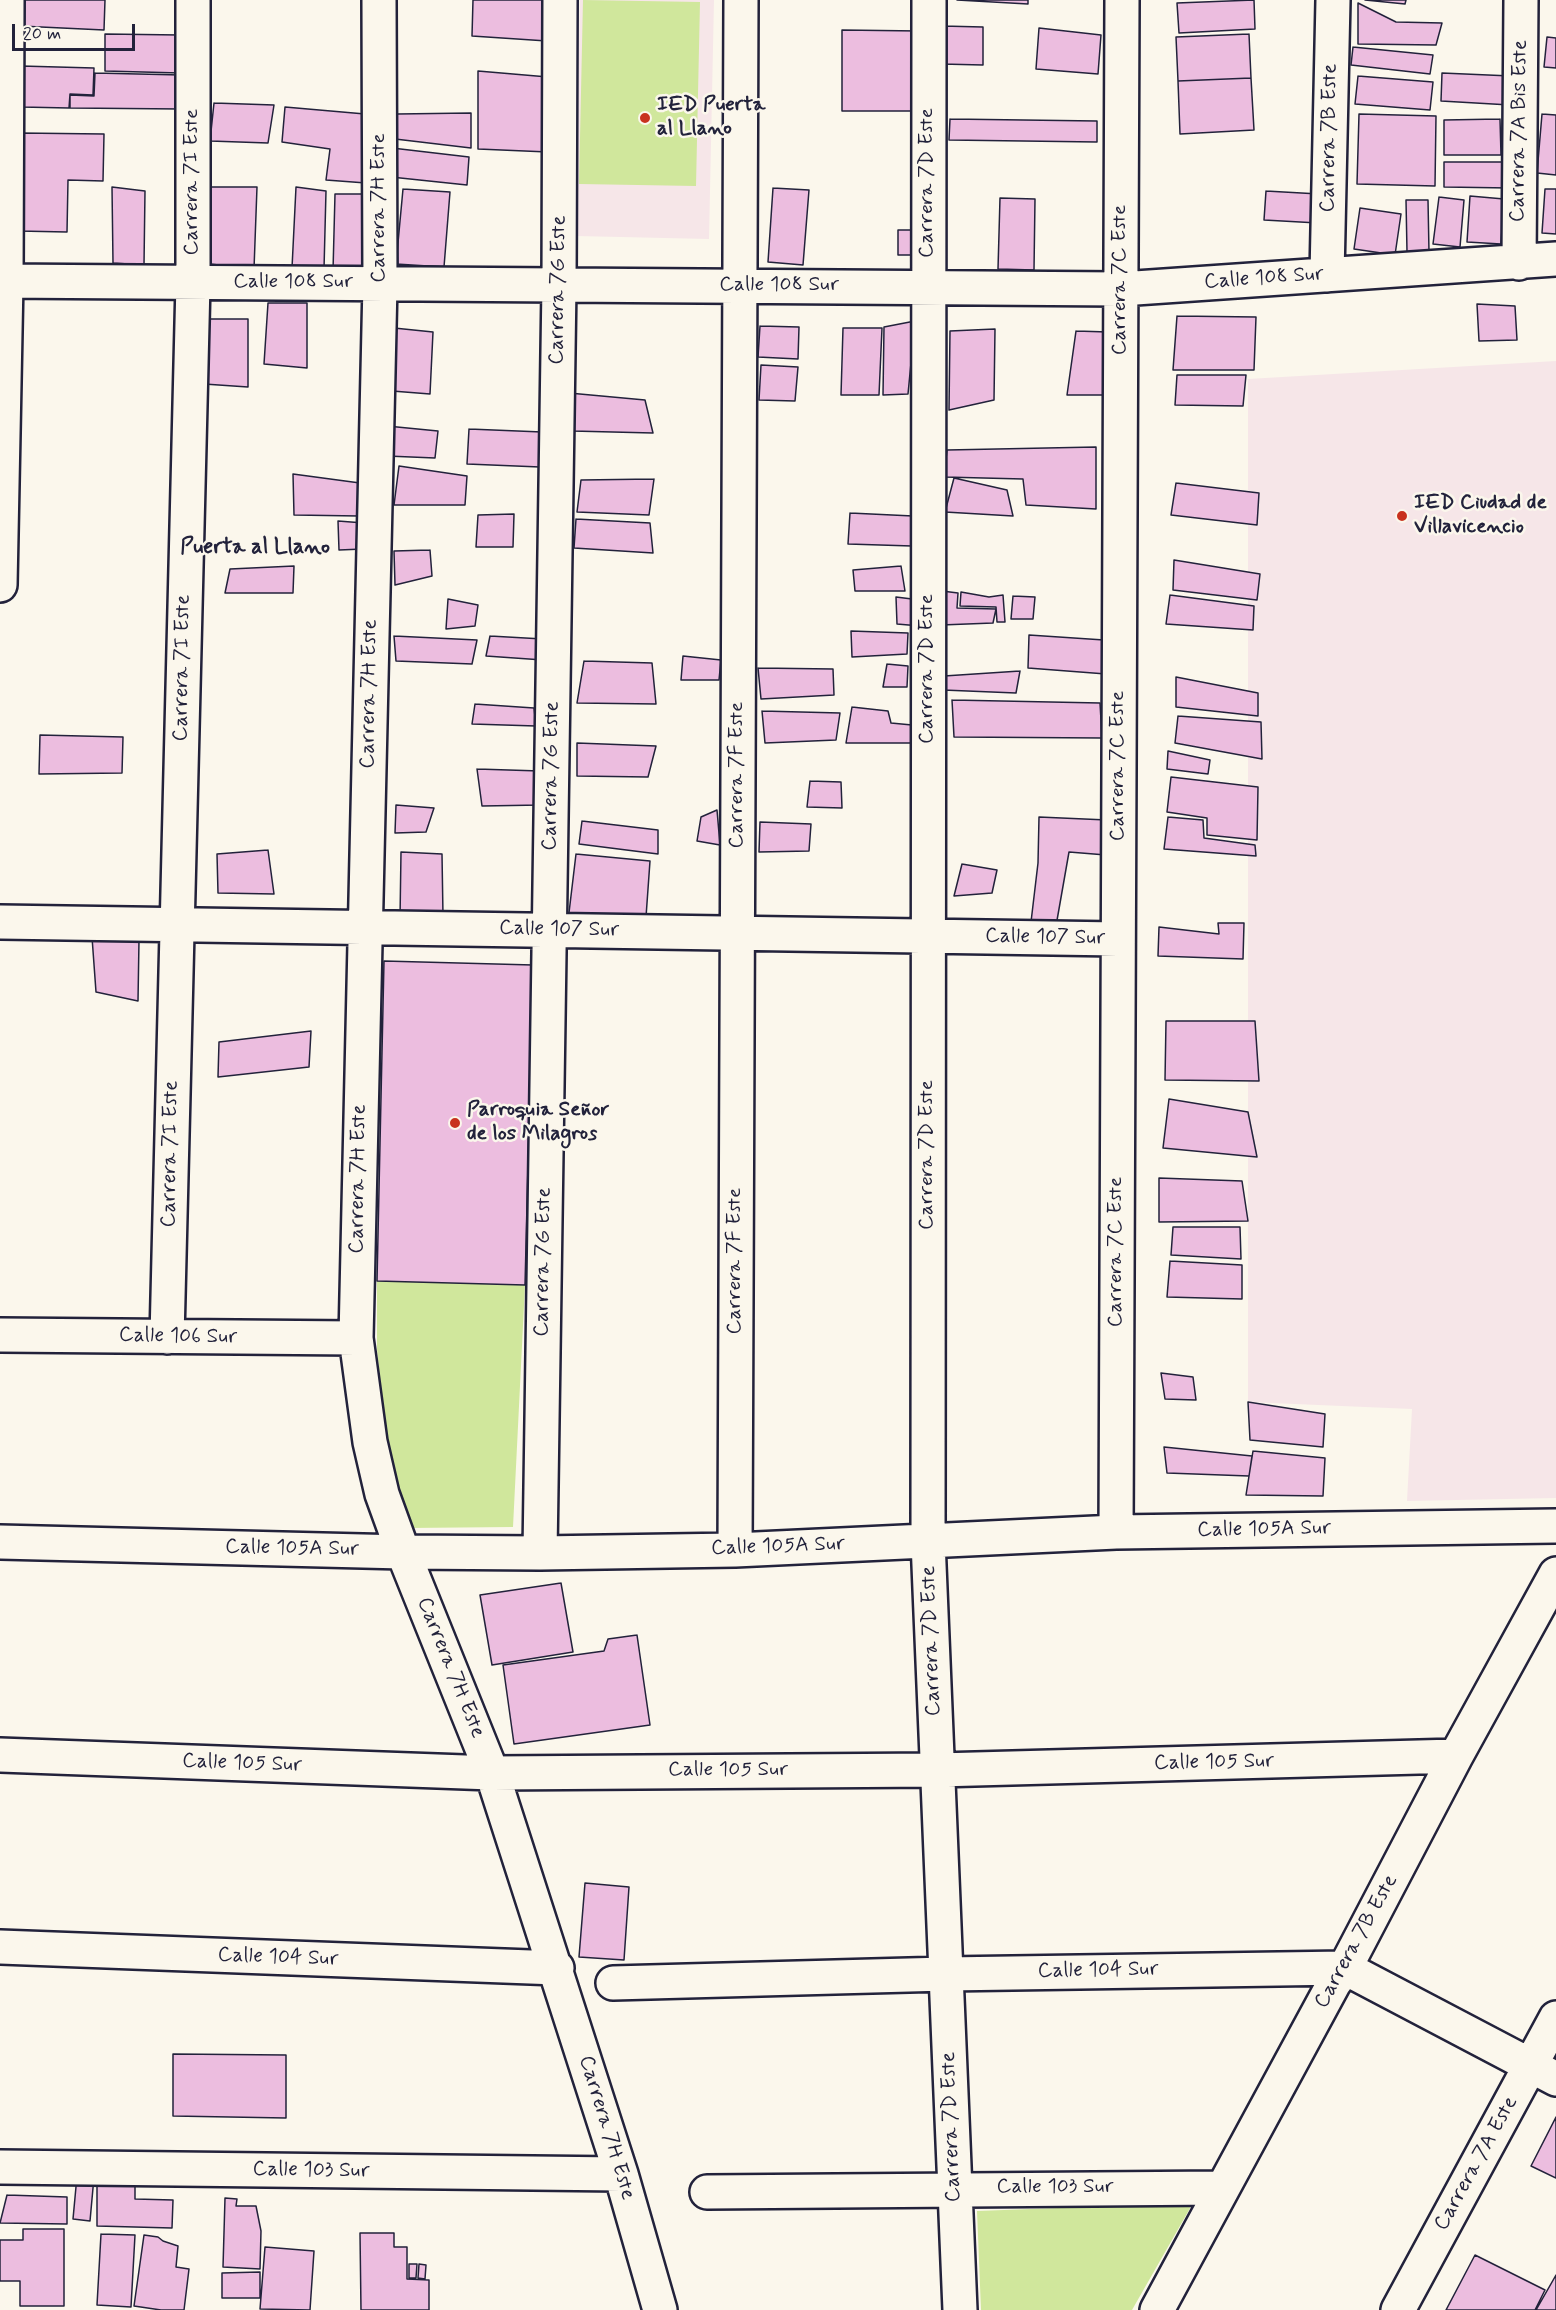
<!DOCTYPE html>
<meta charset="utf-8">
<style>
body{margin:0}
#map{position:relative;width:1556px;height:2310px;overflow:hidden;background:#fbf7ec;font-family:Mynerve,sans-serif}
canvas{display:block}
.scale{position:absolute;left:12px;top:24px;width:123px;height:27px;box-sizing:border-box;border:3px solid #22223b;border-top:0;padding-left:8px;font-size:18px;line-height:21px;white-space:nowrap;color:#22223b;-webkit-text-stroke:4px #fbf7ec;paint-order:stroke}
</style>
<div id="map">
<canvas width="1556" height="2310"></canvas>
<div class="scale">20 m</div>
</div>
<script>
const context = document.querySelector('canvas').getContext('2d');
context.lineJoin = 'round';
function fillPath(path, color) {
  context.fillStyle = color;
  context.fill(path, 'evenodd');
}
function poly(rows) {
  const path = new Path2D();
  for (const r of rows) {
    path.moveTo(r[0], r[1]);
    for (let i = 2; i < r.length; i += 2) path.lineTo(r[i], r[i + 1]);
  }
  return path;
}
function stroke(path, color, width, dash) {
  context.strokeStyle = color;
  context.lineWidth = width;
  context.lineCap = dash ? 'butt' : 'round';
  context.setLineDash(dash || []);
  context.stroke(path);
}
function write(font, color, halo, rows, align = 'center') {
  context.font = font + ' Mynerve,sans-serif';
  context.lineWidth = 5;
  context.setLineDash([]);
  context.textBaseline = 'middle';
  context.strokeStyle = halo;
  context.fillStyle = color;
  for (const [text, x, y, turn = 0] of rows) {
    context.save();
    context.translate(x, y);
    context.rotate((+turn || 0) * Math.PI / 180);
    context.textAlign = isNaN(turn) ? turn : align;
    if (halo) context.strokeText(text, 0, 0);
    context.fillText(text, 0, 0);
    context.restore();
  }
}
fillPath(poly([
 [580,0,714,0,709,239,576,236],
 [1556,361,1556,1498,1407,1501,1412,1409,1248,1402,1248,379]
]), '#f6e6e8');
fillPath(poly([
 [583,0,700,2,696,186,579,184],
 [377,1281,525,1285,513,1527,408,1528,386,1438,377,1349],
 [1193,2203,1132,2310,981,2310,977,2211]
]), '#d0e79c');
const building = poly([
 [21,0,105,0,104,30,20,26,21,0],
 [473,0,546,0,547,41,472,36,473,0],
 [957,0,1028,0,1028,4,957,0],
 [1254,0,1255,29,1179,33,1177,3,1254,0],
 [1365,0,1406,0,1405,4,1365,0],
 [1358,3,1396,22,1442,23,1436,45,1358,44,1358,3],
 [942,26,983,27,983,65,941,64,942,26],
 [1039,28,1101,35,1098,74,1036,69,1039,28],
 [842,30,919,31,919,111,842,111,842,30],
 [105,34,180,35,180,73,105,71,105,34],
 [1249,34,1251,78,1178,81,1176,37,1249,34],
 [1547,37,1556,38,1556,68,1544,67,1547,37],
 [1353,47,1433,55,1430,74,1351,65,1353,47],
 [21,66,94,68,93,95,70,94,69,108,21,107,21,66],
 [478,71,548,77,548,152,478,149,478,71],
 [95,73,181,75,181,109,70,108,70,95,94,96,95,73],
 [1442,73,1511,76,1510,105,1441,101,1442,73],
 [1358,76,1433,82,1430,110,1355,104,1358,76],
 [1251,78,1254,130,1180,134,1178,81,1251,78],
 [214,103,274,105,268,143,210,141,214,103],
 [285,107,365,114,366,183,326,180,330,149,282,142,285,107],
 [471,113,471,148,395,139,397,114,471,113],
 [1359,114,1436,116,1435,186,1357,184,1359,114],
 [1542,114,1556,115,1556,175,1537,173,1542,114],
 [950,119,1097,121,1097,142,949,140,950,119],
 [1500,119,1501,155,1444,155,1444,120,1500,119],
 [19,133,104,134,103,181,68,180,67,232,18,231,19,133],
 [392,148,469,157,467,185,391,177,392,148],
 [1444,162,1510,162,1510,188,1444,187,1444,162],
 [112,187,145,191,144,265,113,263,112,187],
 [210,187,257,187,254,269,210,264,210,187],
 [296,187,326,191,324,269,292,268,296,187],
 [773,188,809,190,803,265,768,262,773,188],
 [403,189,450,192,444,267,396,264,403,189],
 [1545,189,1556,189,1556,234,1542,233,1545,189],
 [1266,191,1319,194,1318,223,1264,220,1266,191],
 [335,194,372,194,370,273,333,271,335,194],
 [1470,196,1504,199,1501,244,1467,242,1470,196],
 [1439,197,1464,200,1460,247,1433,244,1439,197],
 [1000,198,1035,199,1034,270,998,269,1000,198],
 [1406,200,1428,200,1429,252,1407,252,1406,200],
 [1360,208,1401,214,1395,255,1354,249,1360,208],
 [898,230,921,230,921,255,898,255,898,230],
 [268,303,307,303,307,368,264,364,268,303],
 [1477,304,1515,306,1517,340,1479,341,1477,304],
 [1177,316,1256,317,1254,370,1173,370,1177,316],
 [204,319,248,319,248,387,204,384,204,319],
 [915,321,908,394,883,395,884,327,915,321],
 [760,326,799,327,798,359,758,357,760,326],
 [394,328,433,332,430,394,392,391,394,328],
 [843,328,882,328,879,395,841,395,843,328],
 [995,329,994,400,949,410,950,331,995,329],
 [1076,331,1108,332,1103,395,1067,395,1076,331],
 [761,365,798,367,795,401,759,400,761,365],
 [1177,375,1246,375,1243,406,1175,405,1177,375],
 [569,393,645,400,653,433,572,431,569,393],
 [387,426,438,431,435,458,387,456,387,426],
 [469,429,542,432,540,467,467,464,469,429],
 [1096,447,1096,509,1026,505,1023,479,944,477,947,450,1096,447],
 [399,466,467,476,465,505,394,505,399,466],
 [293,474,360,483,359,516,294,515,293,474],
 [954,478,1007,490,1013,516,945,512,954,478],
 [654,479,649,515,577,512,581,480,654,479],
 [1176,483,1259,493,1257,525,1171,515,1176,483],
 [850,513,913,516,912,546,848,544,850,513],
 [514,514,513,547,476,547,478,515,514,514],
 [576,519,650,523,653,553,574,548,576,519],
 [338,521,364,523,363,549,339,550,338,521],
 [430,550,432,576,395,585,394,551,430,550],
 [1174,560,1260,574,1257,600,1173,590,1174,560],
 [294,566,293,593,225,593,230,569,294,566],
 [901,566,905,591,855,591,853,570,901,566],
 [942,591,958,593,957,608,996,609,993,623,941,625,942,591],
 [961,592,989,597,1003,595,1005,622,997,622,996,607,960,606,961,592],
 [1170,595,1254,606,1253,630,1166,624,1170,595],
 [1013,596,1035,597,1033,619,1011,619,1013,596],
 [896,597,920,600,920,626,897,624,896,597],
 [448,599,478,605,475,626,446,629,448,599],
 [851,631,908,633,907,654,852,657,851,631],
 [1029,635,1104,640,1106,674,1028,668,1029,635],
 [394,636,477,640,472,664,396,661,394,636],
 [490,636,543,639,543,660,486,656,490,636],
 [683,656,721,660,719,680,681,680,683,656],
 [584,661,652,663,656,704,577,703,584,661],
 [887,664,908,666,907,687,883,687,887,664],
 [758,668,833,669,834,695,761,699,758,668],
 [1020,671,1016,693,943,690,944,676,1020,671],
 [1176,677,1258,693,1258,716,1176,707,1176,677],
 [952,700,1100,703,1102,738,954,737,952,700],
 [475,704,534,708,536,726,472,724,475,704],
 [852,707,888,711,891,723,912,725,914,743,846,743,852,707],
 [762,711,840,713,836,740,765,743,762,711],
 [1178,716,1261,722,1262,759,1175,743,1178,716],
 [40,735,123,737,122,773,39,774,40,735],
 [577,743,656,746,648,777,577,776,577,743],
 [1168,751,1210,760,1208,774,1167,769,1168,751],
 [477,769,540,771,541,805,482,806,477,769],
 [1171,777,1258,787,1257,840,1207,835,1207,818,1167,812,1171,777],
 [810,781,841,782,842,808,807,807,810,781],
 [396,805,434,808,426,832,395,833,396,805],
 [717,810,720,845,697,841,701,817,717,810],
 [1039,817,1107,820,1106,855,1069,852,1056,926,1031,922,1038,863,1039,817],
 [1168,817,1203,820,1204,838,1255,845,1256,856,1164,849,1168,817],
 [582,821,658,830,658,854,579,844,582,821],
 [760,822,811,824,809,851,759,852,760,822],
 [268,850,274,894,218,893,217,854,268,850],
 [401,852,442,854,443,916,400,919,401,852],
 [576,854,650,861,646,917,568,921,576,854],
 [962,864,997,870,992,893,954,896,962,864],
 [1218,923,1244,923,1243,959,1158,956,1159,927,1219,934,1218,923],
 [92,937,139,940,138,1001,96,992,92,937],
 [384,961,533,965,525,1285,377,1281,384,961],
 [1166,1021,1255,1021,1259,1081,1165,1080,1166,1021],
 [311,1031,309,1067,218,1077,219,1042,311,1031],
 [1169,1099,1248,1112,1257,1157,1163,1148,1169,1099],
 [1159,1178,1242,1181,1248,1221,1159,1222,1159,1178],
 [1173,1227,1240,1227,1241,1259,1171,1255,1173,1227],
 [1170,1261,1242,1265,1242,1299,1167,1297,1170,1261],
 [1161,1373,1193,1377,1196,1400,1165,1399,1161,1373],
 [1248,1402,1325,1414,1323,1447,1250,1440,1248,1402],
 [1164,1447,1252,1456,1249,1476,1167,1473,1164,1447],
 [1253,1451,1325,1458,1323,1496,1246,1495,1253,1451],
 [561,1583,573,1652,492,1665,480,1595,561,1583],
 [637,1635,650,1725,514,1744,503,1665,604,1651,608,1639,637,1635],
 [585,1883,629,1887,624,1960,579,1957,585,1883],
 [173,2054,286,2055,286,2118,173,2116,173,2054],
 [1556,2117,1556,2178,1531,2166,1556,2117],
 [77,2176,94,2177,90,2221,73,2219,77,2176],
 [97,2176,135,2177,135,2199,173,2200,172,2228,97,2226,97,2176],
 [7,2195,67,2197,67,2224,0,2223,7,2195],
 [225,2198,237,2199,236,2206,256,2206,261,2231,260,2269,223,2267,225,2198],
 [23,2229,64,2229,64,2306,20,2306,20,2281,0,2281,0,2240,23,2240,23,2229],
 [360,2233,394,2233,394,2247,407,2247,407,2279,429,2280,429,2310,361,2310,360,2233],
 [101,2234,135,2235,131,2307,97,2305,101,2234],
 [144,2235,158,2237,163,2241,178,2246,176,2267,189,2269,184,2310,161,2310,134,2306,144,2235],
 [265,2247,314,2251,310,2310,260,2309,265,2247],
 [1475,2255,1545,2290,1535,2310,1446,2310,1475,2255],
 [409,2264,417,2264,416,2278,409,2278,409,2264],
 [419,2264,426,2265,425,2279,418,2278,419,2264],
 [260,2272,260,2298,222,2298,222,2273,260,2272],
 [1556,2275,1556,2310,1536,2310,1556,2275]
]);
fillPath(building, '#ecbddf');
stroke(building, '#22223b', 1.5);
const minor = poly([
 [379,0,380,284,356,1338,370,1442,382,1494,403,1552,492,1773,621,2174,660,2310],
 [929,0,928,1541,960,2310],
 [1519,263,1521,0],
 [1327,275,1333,0],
 [0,281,1121,289,1556,259],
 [0,585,6,281,7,0],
 [0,922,1118,939],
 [0,1335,356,1338],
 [167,1337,193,283,193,0],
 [1116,1532,1122,0],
 [0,1542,403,1552,540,1553,735,1550,1116,1532,1556,1526],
 [735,1550,741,0],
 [540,1553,559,285,560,0],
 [0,1755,492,1773,938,1770,1456,1756],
 [0,1947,557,1968],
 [613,1983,946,1974,1345,1968,1556,2079],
 [0,2167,621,2174],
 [707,2192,1223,2188],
 [1157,2310,1334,1983,1345,1968,1456,1756,1556,1574],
 [1398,2310,1556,2018]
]);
stroke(minor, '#22223b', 38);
stroke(minor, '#fbf7ec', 33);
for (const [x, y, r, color] of [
 [645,118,6,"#c8321e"],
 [1402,516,6,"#c8321e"],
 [455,1123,6,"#c8321e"]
]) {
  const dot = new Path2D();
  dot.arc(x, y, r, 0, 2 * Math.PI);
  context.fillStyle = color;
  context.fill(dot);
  stroke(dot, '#fbf7ec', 2);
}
write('bold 21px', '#22223b', '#fbf7ec', [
 ["IED Puerta",657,106],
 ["al Llano",657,130],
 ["IED Ciudad de",1414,504],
 ["Villavicencio",1414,528],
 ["Parroquia Señor",467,1111],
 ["de los Milagros",467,1135]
], 'left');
write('21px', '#22223b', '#fbf7ec', [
 ["Carrera 7A Bis Este",1520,131,-89],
 ["Carrera 7B Este",1330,138,-89],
 ["Carrera 7I Este",193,182,-90],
 ["Carrera 7D Este",928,183,-90],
 ["Carrera 7H Este",380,208,-90],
 ["Calle 108 Sur",1264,279,-4],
 ["Carrera 7C Este",1121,280,-90],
 ["Calle 108 Sur",293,283],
 ["Calle 108 Sur",779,286],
 ["Carrera 7G Este",559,290,-89],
 ["Carrera 7I Este",183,668,-89],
 ["Carrera 7D Este",928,669,-90],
 ["Carrera 7H Este",370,694,-89],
 ["Carrera 7C Este",1119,766,-90],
 ["Carrera 7F Este",738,775,-90],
 ["Carrera 7G Este",552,776,-89],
 ["Calle 107 Sur",559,930,1],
 ["Calle 107 Sur",1045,938,1],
 ["Carrera 7I Este",171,1154,-89],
 ["Carrera 7D Este",928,1155,-90],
 ["Carrera 7H Este",359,1179,-89],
 ["Carrera 7C Este",1117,1252,-90],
 ["Carrera 7F Este",736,1261,-90],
 ["Carrera 7G Este",544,1262,-89],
 ["Calle 106 Sur",178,1337,1],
 ["Calle 105A Sur",1264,1530,-1],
 ["Calle 105A Sur",778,1547,-2],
 ["Calle 105A Sur",292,1549,1],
 ["Carrera 7D Este",932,1641,-92],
 ["Carrera 7H Este",450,1668,68],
 ["Calle 105 Sur",1214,1763,-1],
 ["Calle 105 Sur",242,1764,2],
 ["Calle 105 Sur",728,1771],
 ["Carrera 7B Este",1357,1942,-61],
 ["Calle 104 Sur",278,1958,2],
 ["Calle 104 Sur",1098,1971,-1],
 ["Carrera 7D Este",952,2127,-92],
 ["Carrera 7H Este",606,2128,73],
 ["Carrera 7A Este",1477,2164,-61],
 ["Calle 103 Sur",311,2171,1],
 ["Calle 103 Sur",1055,2188]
]);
write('bold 22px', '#22223b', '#fbf7ec', [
 ["Puerta al Llano",255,548]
]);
</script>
